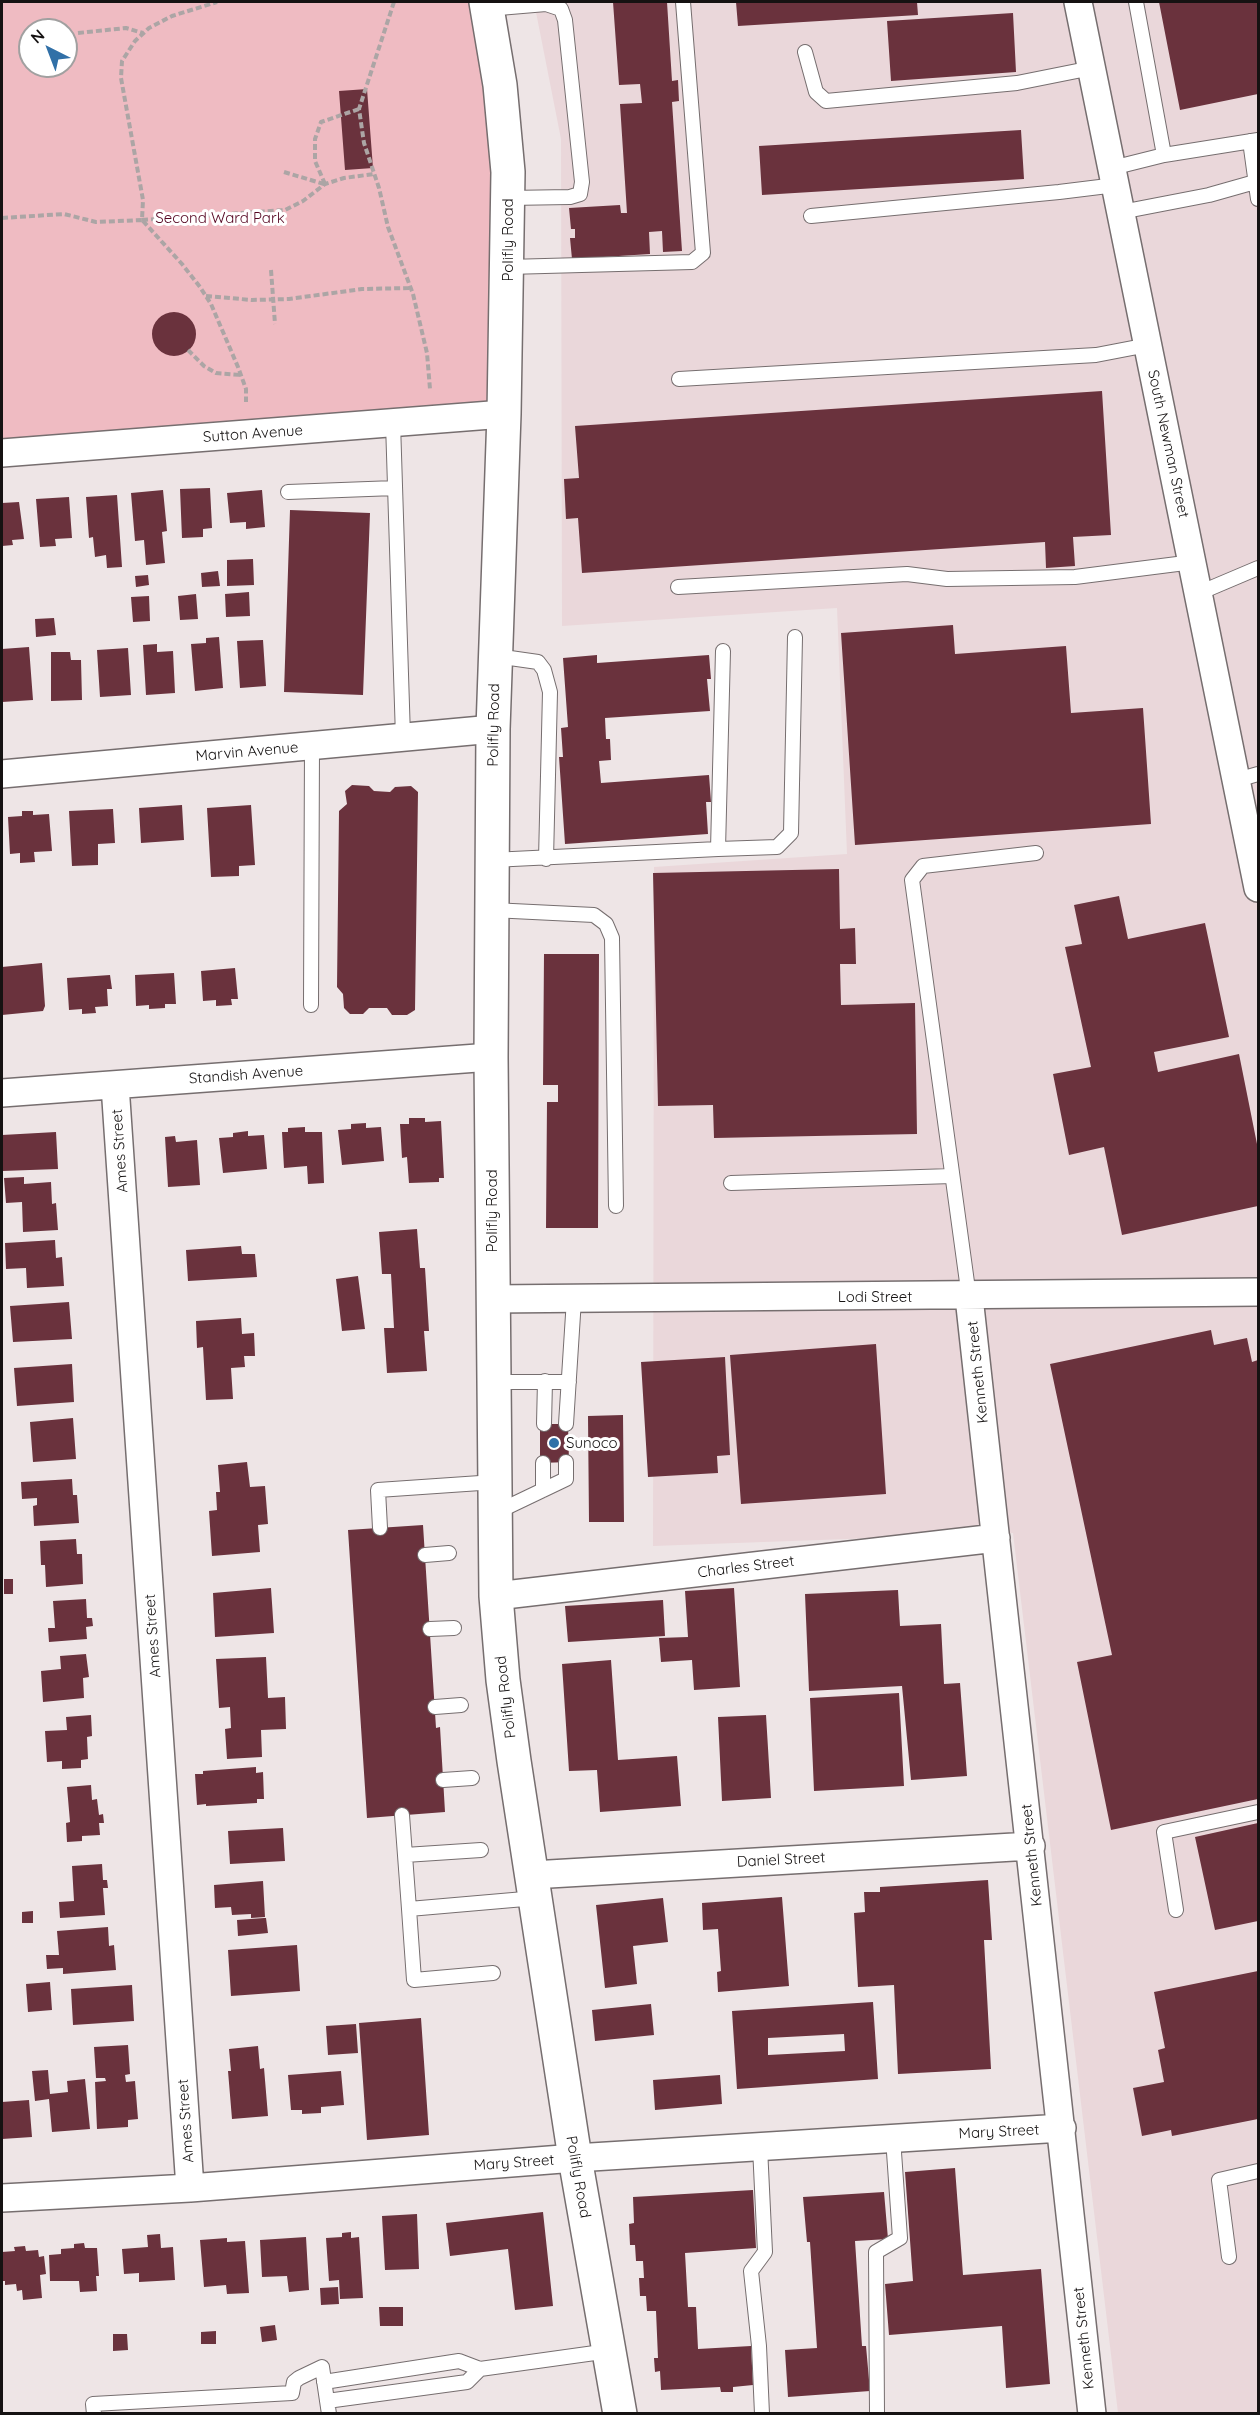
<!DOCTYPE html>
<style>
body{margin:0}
#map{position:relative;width:1260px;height:2415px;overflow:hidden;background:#eee5e6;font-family:Quicksand,sans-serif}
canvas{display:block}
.frame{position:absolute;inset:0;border:3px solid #151212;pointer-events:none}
.north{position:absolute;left:18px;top:18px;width:60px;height:60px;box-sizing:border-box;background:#fff;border:2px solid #a1a0a0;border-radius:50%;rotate:318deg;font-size:16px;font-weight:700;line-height:24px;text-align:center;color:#151212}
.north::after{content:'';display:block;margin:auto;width:21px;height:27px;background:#3170a7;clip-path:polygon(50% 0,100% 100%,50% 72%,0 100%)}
</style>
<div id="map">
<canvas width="1260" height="2415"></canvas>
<div class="frame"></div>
<div class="north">N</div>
</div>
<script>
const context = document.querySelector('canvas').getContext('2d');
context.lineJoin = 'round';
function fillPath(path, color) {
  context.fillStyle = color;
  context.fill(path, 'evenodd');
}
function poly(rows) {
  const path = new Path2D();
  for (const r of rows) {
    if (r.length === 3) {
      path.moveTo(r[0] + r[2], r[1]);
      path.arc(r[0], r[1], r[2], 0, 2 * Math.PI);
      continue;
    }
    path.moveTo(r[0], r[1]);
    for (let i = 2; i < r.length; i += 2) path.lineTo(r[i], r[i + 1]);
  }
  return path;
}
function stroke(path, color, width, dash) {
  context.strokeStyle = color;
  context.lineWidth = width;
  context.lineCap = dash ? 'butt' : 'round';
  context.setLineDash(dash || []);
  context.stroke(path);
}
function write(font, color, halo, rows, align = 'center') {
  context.font = font + ' Quicksand,sans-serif';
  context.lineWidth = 6;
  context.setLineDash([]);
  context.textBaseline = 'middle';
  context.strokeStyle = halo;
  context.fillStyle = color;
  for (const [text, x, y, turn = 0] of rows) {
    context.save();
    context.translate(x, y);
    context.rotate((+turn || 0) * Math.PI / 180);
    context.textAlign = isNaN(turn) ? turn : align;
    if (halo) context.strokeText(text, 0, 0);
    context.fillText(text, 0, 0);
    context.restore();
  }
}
fillPath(poly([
 [534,2,1258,2,1258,2413,1118,2413,1013,1533,653,1546,654,867,847,854,837,608,562,626,561,139]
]), '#ead7da');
fillPath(poly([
 [2,2,486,2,504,414,2,453],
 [30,30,66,30,66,66,30,66]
]), '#efbbc2');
fillPath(poly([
 [613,2,667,2,672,81,678,80,679,101,672,102,682,251,663,252,662,231,649,232,650,254,572,259,570,238,575,238,575,229,571,229,569,208,620,205,621,213,627,213,620,104,642,103,640,84,619,85],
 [736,2,917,2,918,15,738,26],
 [1159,2,1258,2,1258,94,1180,110],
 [1013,13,1016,72,891,81,887,21],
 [367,89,373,168,345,170,339,91],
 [1021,130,1024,179,762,195,759,146],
 [174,334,22],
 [1102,391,1111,535,1073,537,1075,566,1046,568,1045,542,582,573,578,518,566,519,564,479,579,478,575,426],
 [210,488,212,528,203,529,203,537,182,538,180,489],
 [163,490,167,531,162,532,165,563,146,565,144,540,135,541,131,493],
 [262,490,265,527,246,529,246,522,230,523,227,493],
 [117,495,122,567,107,568,106,555,95,557,93,537,89,538,86,497],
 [69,497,72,538,55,539,56,546,40,547,36,499],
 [19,502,24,539,12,540,13,545,2,546,2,503],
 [290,510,370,513,363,695,284,692],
 [253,559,254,585,227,586,227,560],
 [218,571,220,586,202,587,201,573],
 [148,575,149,585,136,587,135,576],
 [249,592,250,616,226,617,225,594],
 [196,594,198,619,180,620,178,596],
 [149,596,150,621,133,622,131,597],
 [54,618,56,635,36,637,35,619],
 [953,625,955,654,1066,646,1071,713,1143,708,1151,824,855,845,841,633],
 [219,637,223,688,195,691,191,644,206,643,206,638],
 [263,640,266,686,240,688,237,641],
 [157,644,157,652,173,651,175,693,146,695,143,645],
 [29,647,33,700,2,702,2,649],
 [128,648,131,695,100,697,97,650],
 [51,652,70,652,71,660,81,660,82,700,51,701],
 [597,655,597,663,709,655,711,679,707,679,710,711,605,718,606,739,610,739,611,760,599,761,601,783,709,775,711,802,706,802,708,834,565,844,559,757,563,757,561,728,568,727,563,658],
 [352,785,369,786,374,791,390,792,395,787,411,786,418,792,415,1010,407,1015,392,1015,387,1008,369,1008,363,1014,350,1014,344,1008,343,994,337,987,339,811,347,804,345,791],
 [182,805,184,840,141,843,139,808],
 [251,805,255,865,239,866,239,876,211,877,207,808],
 [113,809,115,843,98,844,98,865,72,866,69,811],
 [22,811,33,811,33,815,49,814,52,851,34,852,35,862,20,863,20,853,10,854,8,817,22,816],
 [839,869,840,929,855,928,856,964,840,964,841,1005,915,1003,917,1134,714,1138,713,1105,658,1106,653,873],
 [1119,896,1128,939,1205,923,1229,1037,1154,1052,1158,1072,1239,1054,1258,1149,1258,1206,1122,1235,1104,1147,1069,1155,1053,1074,1091,1067,1065,947,1082,944,1074,905],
 [544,954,599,954,598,1228,546,1228,547,1102,558,1102,558,1085,543,1085],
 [42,963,45,1006,43,1011,2,1015,2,967],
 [235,968,238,999,231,999,232,1005,216,1006,216,1000,203,1001,201,971],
 [174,973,176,1004,165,1004,165,1008,149,1009,149,1005,136,1006,135,975],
 [110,975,112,989,107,989,108,1006,95,1007,96,1013,82,1014,82,1009,69,1010,67,978],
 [409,1118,425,1118,425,1122,441,1121,444,1178,439,1178,439,1182,409,1183,407,1157,402,1158,400,1124,409,1124],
 [366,1123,366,1128,381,1127,384,1161,342,1165,338,1130,351,1129,351,1124],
 [305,1127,305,1132,322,1132,324,1183,308,1184,307,1166,284,1168,282,1132,288,1132,288,1128],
 [248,1131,248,1136,264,1135,267,1169,223,1173,219,1138,233,1137,233,1133],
 [56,1132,58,1169,2,1171,2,1135],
 [175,1136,176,1142,197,1140,200,1185,168,1187,165,1137],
 [24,1177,24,1184,51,1182,52,1204,56,1203,58,1230,23,1232,22,1202,6,1203,4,1178],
 [417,1229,420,1268,425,1268,429,1331,424,1331,427,1371,387,1373,384,1328,394,1328,391,1274,382,1274,379,1232],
 [55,1240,56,1258,62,1257,64,1286,27,1288,26,1268,6,1269,5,1243],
 [241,1246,242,1254,255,1254,257,1277,188,1281,186,1250],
 [358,1276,365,1329,342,1331,336,1279],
 [69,1302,72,1339,13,1342,10,1306],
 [241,1318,242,1334,254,1333,255,1356,244,1356,245,1367,231,1368,233,1399,206,1400,203,1347,197,1348,196,1321],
 [1211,1330,1214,1345,1247,1338,1252,1362,1258,1360,1258,1799,1111,1830,1077,1662,1112,1655,1050,1364],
 [876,1344,886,1494,741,1504,730,1355],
 [725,1357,730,1455,717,1456,718,1473,648,1477,641,1362],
 [72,1364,74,1402,17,1406,14,1368],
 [623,1415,624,1522,589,1522,588,1416],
 [73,1418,76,1459,33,1462,30,1422],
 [540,1424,568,1424,569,1462,540,1463],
 [247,1462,250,1487,265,1486,268,1524,258,1525,260,1552,212,1556,209,1511,217,1510,216,1492,220,1492,218,1465],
 [72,1479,73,1495,77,1495,79,1523,34,1526,33,1506,37,1505,37,1498,22,1499,21,1482],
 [423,1525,436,1728,440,1727,445,1812,367,1818,348,1530],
 [76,1539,77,1554,82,1554,83,1584,46,1587,45,1565,41,1565,40,1541],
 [4,1579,13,1579,13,1594,4,1594],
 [271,1588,274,1633,215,1637,213,1593],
 [734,1588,740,1687,694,1690,692,1660,661,1662,659,1638,688,1637,685,1591],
 [898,1590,900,1626,941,1624,944,1684,960,1683,967,1776,911,1780,902,1686,809,1691,805,1594],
 [86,1599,87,1618,92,1618,93,1626,86,1627,87,1639,49,1642,48,1628,55,1628,53,1601],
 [663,1600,665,1636,568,1642,565,1606],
 [86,1654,89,1677,83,1678,84,1698,43,1702,41,1671,61,1669,60,1656],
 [266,1657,268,1698,285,1697,286,1729,261,1730,262,1757,227,1759,225,1729,231,1728,230,1707,219,1708,216,1659],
 [611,1660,618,1760,677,1756,681,1806,600,1812,597,1770,569,1771,562,1664],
 [899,1693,904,1786,814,1791,810,1698],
 [91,1715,92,1736,87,1737,88,1759,81,1760,81,1768,62,1769,62,1761,47,1762,45,1731,67,1730,66,1717],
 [766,1715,771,1798,722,1801,718,1717],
 [256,1767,256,1773,263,1772,264,1799,257,1799,257,1803,206,1806,206,1804,197,1805,195,1774,203,1774,203,1771],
 [91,1785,92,1800,97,1799,99,1815,103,1814,104,1823,99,1823,100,1835,82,1836,82,1841,67,1842,66,1823,70,1822,67,1787],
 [1258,1823,1258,1921,1215,1930,1195,1837],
 [283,1828,285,1861,230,1864,228,1831],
 [102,1864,103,1880,107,1880,108,1888,103,1888,105,1915,60,1918,59,1902,74,1901,72,1866],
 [988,1880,992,1940,984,1940,991,2069,898,2074,894,1985,858,1987,854,1913,865,1912,864,1892,880,1892,880,1887],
 [263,1881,265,1917,251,1918,251,1914,232,1915,231,1907,215,1908,214,1885],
 [782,1897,789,1986,718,1992,717,1972,721,1971,718,1929,703,1930,702,1903],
 [663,1898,668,1942,633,1946,637,1984,605,1988,596,1905],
 [33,1911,33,1923,22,1923,22,1912],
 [264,1918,266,1918,268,1933,238,1936,237,1920],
 [108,1927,109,1946,114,1945,116,1970,63,1974,63,1968,47,1969,46,1955,59,1955,57,1931],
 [297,1945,300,1991,231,1996,228,1950],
 [1258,1971,1258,2119,1172,2136,1171,2130,1142,2136,1133,2088,1164,2082,1158,2050,1165,2048,1154,1992],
 [50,1982,52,2010,28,2012,26,1984],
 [132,1985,134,2021,73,2025,71,1989],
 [873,2002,878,2079,737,2089,732,2011],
 [844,2034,845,2051,768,2055,768,2038],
 [651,2004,654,2035,595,2041,592,2010],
 [421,2018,429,2135,367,2140,359,2023],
 [356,2024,358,2053,328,2055,326,2026],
 [128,2045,130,2074,125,2075,126,2082,135,2081,138,2119,128,2120,128,2127,97,2129,95,2082,106,2081,105,2078,96,2078,94,2047],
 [258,2046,260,2069,264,2068,268,2116,232,2119,228,2071,231,2071,229,2049],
 [48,2070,50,2094,68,2092,67,2081,85,2079,90,2129,52,2132,49,2099,35,2101,32,2071],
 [341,2071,344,2105,321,2107,321,2113,302,2114,302,2110,291,2110,288,2075],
 [720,2075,722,2104,655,2110,653,2080],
 [29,2100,32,2137,2,2139,2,2102],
 [955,2168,963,2275,1041,2269,1050,2384,1006,2388,1002,2326,889,2335,885,2284,913,2281,905,2172],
 [753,2190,756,2248,685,2253,688,2307,696,2307,698,2349,751,2346,753,2385,733,2387,733,2392,721,2392,720,2387,661,2390,660,2371,655,2372,654,2358,658,2358,656,2311,647,2311,646,2296,640,2296,639,2278,644,2278,643,2261,636,2261,635,2245,630,2245,629,2224,634,2223,633,2197],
 [884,2192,888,2239,855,2241,862,2346,866,2346,870,2391,788,2397,785,2350,817,2348,810,2242,807,2242,803,2197],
 [543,2212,553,2306,515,2310,508,2249,450,2256,446,2223],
 [417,2214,419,2269,385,2270,382,2216],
 [351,2232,351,2238,359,2237,363,2298,340,2299,339,2280,329,2281,326,2238,342,2237,342,2233],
 [160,2234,161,2248,173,2247,175,2280,139,2282,139,2273,124,2274,122,2249,148,2247,147,2235],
 [306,2237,309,2290,289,2292,287,2276,262,2277,260,2240],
 [227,2238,227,2242,245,2241,249,2293,227,2294,226,2285,204,2287,200,2240],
 [84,2243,85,2248,97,2248,99,2276,96,2276,97,2291,80,2292,79,2281,50,2281,49,2255,61,2254,61,2249,74,2248,74,2244],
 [25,2246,26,2251,38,2250,39,2257,44,2256,46,2274,40,2275,42,2298,23,2300,22,2290,17,2291,16,2284,5,2285,5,2281,2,2281,2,2252,15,2251,14,2247],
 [338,2287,339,2304,321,2305,320,2288],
 [379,2307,403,2307,403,2326,380,2326],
 [275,2325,277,2340,262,2342,260,2327],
 [216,2331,216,2344,201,2344,201,2332],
 [113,2334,127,2334,128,2350,113,2351]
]), '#6a323d');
const service = poly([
 [487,9,546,4,561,9,565,20,582,182,580,194,570,197,508,198],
 [805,52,816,92,826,101,1017,83,1092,68],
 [1250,141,1258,199],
 [1164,155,1258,140],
 [1112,168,1164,155,1136,2],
 [1121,212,1209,195,1255,182],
 [811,216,1059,192,1116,185],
 [508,267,692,262,703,253,683,2],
 [679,379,1096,355,1148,345],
 [393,423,403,737],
 [288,492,395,488],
 [678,587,907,574,947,579,1075,577,1193,562],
 [1199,593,1258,568],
 [496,656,538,662,544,670,550,692,546,859],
 [1237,780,1258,774],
 [718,849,777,847,791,833,795,637],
 [492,860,718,849,723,651],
 [492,910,594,915,606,924,612,938,616,1206],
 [311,1005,312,746],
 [731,1183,952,1176],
 [969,1297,912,880,923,866,1036,853],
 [493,1382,569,1382],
 [544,1424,545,1381],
 [566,1424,574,1299],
 [543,1463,543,1490],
 [497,1512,566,1479,566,1462],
 [380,1528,378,1490,495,1482],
 [425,1555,449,1553],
 [430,1629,454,1628],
 [435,1707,461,1705],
 [443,1780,472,1778],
 [402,1815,409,1909,536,1898],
 [405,1855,481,1850],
 [409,1909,414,1980,493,1973],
 [1176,1910,1164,1832,1258,1812],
 [760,2147,765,2252,751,2271,759,2346,762,2414],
 [1229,2257,1219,2180,1258,2171],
 [324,2382,459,2361,480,2369,609,2351],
 [327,2401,467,2382,480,2369],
 [94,2414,93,2404,292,2393,294,2382,299,2378,322,2367,329,2414],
 [877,2414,876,2252,900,2238,893,2138]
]);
const minor = poly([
 [1078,2,1258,888],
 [2,453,504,414],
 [2,774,493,729],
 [115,1085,190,2188],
 [2,1093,491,1057],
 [969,1297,1092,2414],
 [492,1299,1258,1292],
 [496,1596,996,1538],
 [532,1875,1031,1846],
 [2,2198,190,2188,575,2158,1062,2128]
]);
const secondary = poly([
 [486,2,500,85,508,172,504,414,493,729,491,1057,496,1596,503,1680,514,1761,575,2158,620,2414]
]);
stroke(service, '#766e6f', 16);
stroke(minor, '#766e6f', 30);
stroke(secondary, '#766e6f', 36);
stroke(poly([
 [394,2,359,109,364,143,379,188,388,227,413,294,427,353,430,389],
 [78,33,126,28,143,33],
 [284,172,324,184],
 [325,184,315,161,315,139,321,122,359,109],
 [2,218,64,214,96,222,142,220,143,200,121,78,122,61,135,41,149,28,172,16,217,2],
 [142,220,285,210,303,201,325,184,344,178,374,174],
 [143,221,182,264,200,287,211,304,238,367,246,389,246,402],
 [271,270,275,324],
 [206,296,252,300,289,299,362,289,411,288],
 [188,350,204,366,216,373,241,375]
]), '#aca5a5', 4, [6, 3]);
stroke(service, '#fff', 14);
stroke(minor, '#fff', 27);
stroke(secondary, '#fff', 33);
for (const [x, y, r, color] of [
 [554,1443,6,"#3170a7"]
]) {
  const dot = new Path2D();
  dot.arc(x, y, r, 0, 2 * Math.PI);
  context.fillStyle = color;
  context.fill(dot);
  stroke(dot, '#fff', 2);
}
write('15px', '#540420', '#fff', [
 ["Second Ward Park",220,218]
]);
write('15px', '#151212', '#fff', [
 ["Polifly Road",508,240,-90],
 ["Sutton Avenue",253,434,-4],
 ["South Newman Street",1168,444,78],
 ["Polifly Road",494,725,-89],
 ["Marvin Avenue",247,752,-5],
 ["Standish Avenue",246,1075,-4],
 ["Ames Street",120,1151,-94],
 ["Polifly Road",492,1211,-90],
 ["Lodi Street",875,1297],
 ["Kenneth Street",978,1372,-96],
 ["Charles Street",746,1567,-7],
 ["Ames Street",153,1636,-94],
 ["Polifly Road",506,1697,-97],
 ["Kenneth Street",1032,1855,-96],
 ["Daniel Street",781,1860,-3],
 ["Ames Street",186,2121,-94],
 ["Mary Street",999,2132,-3],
 ["Mary Street",514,2163,-4],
 ["Polifly Road",578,2177,80],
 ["Kenneth Street",1084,2338,-96]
]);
write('15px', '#151212', '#fff', [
 ["Sunoco",566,1443]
], 'left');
</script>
